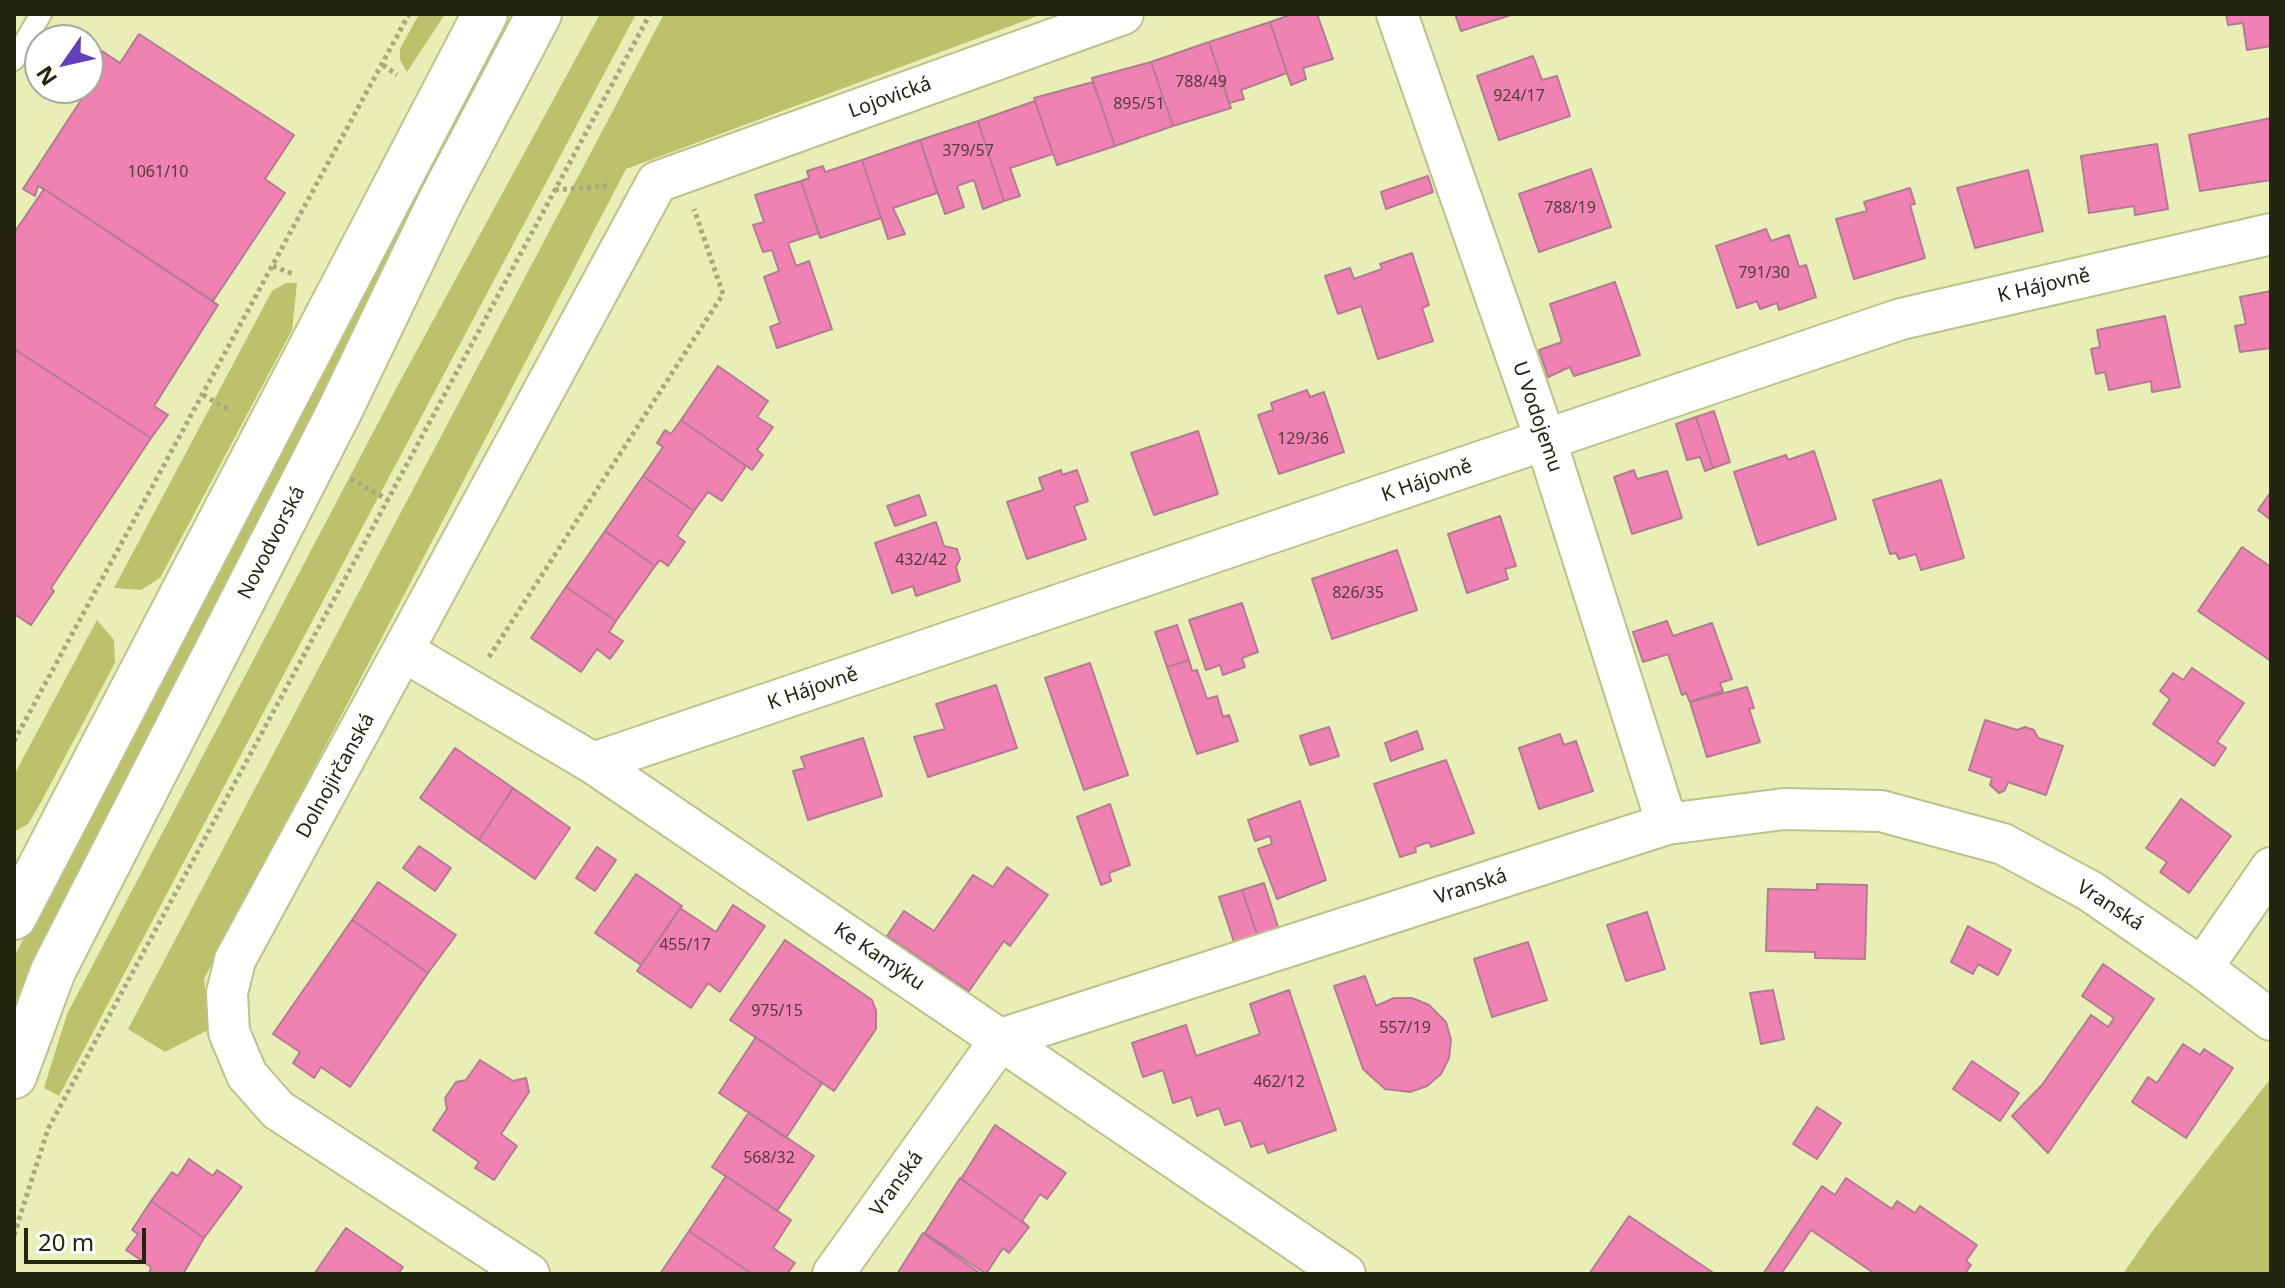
<!DOCTYPE html>
<meta charset="utf-8">
<style>
body{margin:0}
#map{position:relative;width:2285px;height:1288px;overflow:hidden;background:#e8eeb5;font-family:"Noto Sans",sans-serif}
canvas{display:block}
.frame{position:absolute;inset:0;border:16px solid #23250f;pointer-events:none}
.north{position:absolute;left:24px;top:24px;width:80px;height:80px;box-sizing:border-box;background:#fff;border:2px solid #a7a89f;border-radius:50%;rotate:236deg;font-size:22px;font-weight:700;line-height:32px;text-align:center;color:#23250f}
.north::after{content:'';display:block;margin:auto;width:28px;height:36px;background:#653fb7;clip-path:polygon(50% 0,100% 100%,50% 72%,0 100%)}
.scale{position:absolute;left:24px;top:1228px;width:122px;height:36px;box-sizing:border-box;border:4px solid #23250f;border-top:0;padding-left:10px;font-size:24px;line-height:28px;white-space:nowrap;color:#23250f;-webkit-text-stroke:6px #fff;paint-order:stroke}
</style>
<div id="map">
<canvas width="2285" height="1288"></canvas>
<div class="frame"></div>
<div class="north">N</div>
<div class="scale">20 m</div>
</div>
<script>
const context = document.querySelector('canvas').getContext('2d');
context.lineJoin = 'round';
function fillPath(path, color) {
  context.fillStyle = color;
  context.fill(path, 'evenodd');
}
function poly(rows) {
  const path = new Path2D();
  for (const r of rows) {
    path.moveTo(r[0], r[1]);
    for (let i = 2; i < r.length; i += 2) path.lineTo(r[i], r[i + 1]);
  }
  return path;
}
function stroke(path, color, width, dash) {
  context.strokeStyle = color;
  context.lineWidth = width;
  context.lineCap = dash ? 'butt' : 'round';
  context.setLineDash(dash || []);
  context.stroke(path);
}
function write(font, color, halo, rows, align = 'center') {
  context.font = font + ' "Noto Sans",sans-serif';
  context.lineWidth = 8;
  context.setLineDash([]);
  context.textBaseline = 'middle';
  context.strokeStyle = halo;
  context.fillStyle = color;
  for (const [text, x, y, turn = 0] of rows) {
    context.save();
    context.translate(x, y);
    context.rotate((+turn || 0) * Math.PI / 180);
    context.textAlign = isNaN(turn) ? turn : align;
    if (halo) context.strokeText(text, 0, 0);
    context.fillText(text, 0, 0);
    context.restore();
  }
}
fillPath(poly([
 [419,14,445,14,407,72,400,60,400,49],
 [513,14,527,14,14,1004,14,957],
 [600,14,636,14,59,1096,44,1088,67,1014,398,385],
 [664,14,1043,14,626,169,204,979,210,1029,165,1052,128,1029],
 [286,283,297,283,292,330,160,578,141,590,114,588,272,291],
 [97,620,114,640,115,663,41,802,28,824,14,832,14,775],
 [2271,1078,2271,1274,2123,1274,2151,1233]
]), '#bbc26b');
const building = poly([
 [1293,14,1317,14,1333,59,1303,68,1306,79,1291,85,1270,22,1293,14],
 [1455,14,1514,14,1461,31,1455,14],
 [2226,14,2271,14,2271,46,2247,50,2243,23,2228,25,2226,14],
 [1270,22,1287,73,1241,90,1244,99,1229,103,1209,42,1270,22],
 [139,34,294,135,265,179,285,193,213,301,44,189,38,186,35,196,23,189,89,88,88,73,102,51,120,63,139,34],
 [1209,42,1231,108,1173,126,1151,62,1209,42],
 [1533,56,1542,80,1557,76,1570,116,1499,140,1477,76,1533,56],
 [1151,62,1173,126,1115,146,1092,78,1151,62],
 [1093,82,1115,146,1057,165,1034,98,1093,82],
 [1035,101,1053,154,1010,168,1020,196,1004,201,978,121,1035,101],
 [2271,118,2271,180,2200,191,2189,135,2271,118],
 [978,121,1004,201,983,209,974,180,957,186,964,207,945,214,920,140,978,121],
 [920,140,937,193,893,208,905,234,888,239,862,160,920,140],
 [2157,144,2168,209,2135,215,2134,206,2089,213,2081,156,2157,144],
 [862,160,881,218,820,238,801,181,809,178,807,171,823,166,825,172,862,160],
 [1591,169,1611,227,1539,252,1519,194,1591,169],
 [2028,170,2043,231,1975,248,1957,188,2028,170],
 [1428,176,1433,192,1386,209,1381,192,1428,176],
 [801,181,819,233,788,243,796,266,809,261,832,329,777,348,770,327,780,323,764,277,779,271,772,250,763,252,753,225,764,222,755,195,801,181],
 [1910,188,1915,204,1910,205,1925,258,1854,279,1836,219,1867,211,1864,202,1910,188],
 [44,189,218,305,154,406,168,415,151,438,14,349,14,233,44,189],
 [1766,229,1771,241,1789,235,1799,267,1806,265,1816,297,1779,310,1777,303,1760,309,1757,301,1737,308,1716,246,1766,229],
 [1412,253,1429,305,1422,308,1433,341,1378,359,1361,306,1338,314,1325,276,1350,268,1354,279,1382,269,1380,264,1412,253],
 [1615,282,1640,355,1574,376,1570,367,1548,377,1539,350,1562,342,1550,304,1615,282],
 [2271,291,2271,348,2240,352,2235,326,2246,324,2240,297,2271,291],
 [2165,316,2180,387,2152,392,2151,381,2109,390,2105,372,2096,374,2091,349,2100,347,2097,330,2165,316],
 [14,349,151,438,51,588,54,591,31,625,14,614,14,349],
 [718,366,768,401,757,417,773,427,757,450,763,455,752,470,681,420,718,366],
 [1307,390,1310,397,1324,392,1344,452,1279,474,1258,415,1273,410,1271,403,1307,390],
 [1714,411,1730,462,1713,468,1696,417,1714,411],
 [1696,417,1713,468,1705,471,1700,457,1687,460,1676,424,1696,417],
 [681,420,746,466,722,501,708,492,694,511,643,476,663,447,657,443,665,430,671,434,681,420],
 [1198,431,1218,494,1154,515,1131,453,1198,431],
 [1814,451,1836,519,1758,545,1734,472,1786,455,1788,460,1814,451],
 [1061,470,1062,475,1077,470,1088,501,1074,506,1086,539,1027,559,1007,502,1043,490,1039,478,1061,470],
 [1634,470,1637,479,1667,471,1682,518,1632,534,1614,477,1634,470],
 [643,476,694,511,677,536,685,542,668,566,660,560,655,566,605,531,643,476],
 [1941,480,1964,558,1921,570,1916,554,1899,559,1896,553,1890,554,1873,500,1941,480],
 [2271,492,2271,520,2258,510,2271,492],
 [919,495,926,515,895,526,887,506,919,495],
 [1500,516,1516,566,1505,569,1508,579,1467,593,1448,534,1500,516],
 [936,522,944,546,957,549,960,559,956,567,960,581,916,596,913,586,892,593,875,543,936,522],
 [605,531,655,566,616,621,566,587,605,531],
 [2242,547,2271,567,2271,661,2198,611,2242,547],
 [1397,550,1417,610,1332,639,1312,579,1397,550],
 [566,587,616,621,609,632,623,641,610,659,597,649,581,672,531,638,566,587],
 [1242,603,1258,652,1242,658,1245,667,1223,675,1220,665,1206,670,1189,620,1242,603],
 [1667,621,1673,636,1712,623,1732,679,1720,683,1723,691,1690,702,1686,693,1682,695,1668,654,1643,662,1633,632,1667,621],
 [1177,625,1189,660,1167,667,1155,632,1177,625],
 [1189,660,1192,671,1197,670,1207,699,1217,696,1223,717,1229,715,1238,741,1197,754,1167,667,1189,660],
 [1090,663,1128,775,1084,790,1045,678,1090,663],
 [2192,668,2244,703,2217,742,2226,748,2214,766,2153,724,2170,699,2160,691,2173,673,2183,680,2192,668],
 [996,685,1017,748,928,777,914,737,945,729,936,704,996,685],
 [1747,687,1754,708,1749,709,1760,742,1707,757,1690,702,1747,687],
 [1985,720,2017,730,2025,727,2034,730,2038,738,2063,746,2046,795,2008,782,2005,790,1999,793,1990,785,1992,778,1969,770,1985,720],
 [1329,727,1339,756,1310,765,1300,736,1329,727],
 [1417,731,1423,749,1391,761,1385,743,1417,731],
 [1560,734,1564,745,1576,741,1593,791,1539,809,1519,748,1560,734],
 [863,738,882,796,808,820,793,771,805,768,801,757,863,738],
 [455,748,513,788,479,840,420,798,455,748],
 [1446,760,1474,833,1431,847,1429,842,1415,847,1416,852,1400,857,1374,784,1446,760],
 [513,788,570,828,535,879,479,840,513,788],
 [2181,799,2231,836,2189,893,2160,872,2167,862,2146,848,2181,799],
 [1300,801,1326,880,1277,899,1258,849,1272,844,1270,836,1255,841,1248,820,1300,801],
 [1110,804,1130,865,1109,873,1111,881,1101,885,1077,817,1110,804],
 [419,846,451,868,435,891,403,868,419,846],
 [597,847,616,860,595,891,576,878,597,847],
 [1007,867,1048,895,1010,946,1004,941,969,991,887,936,904,911,934,931,973,875,993,887,1007,867],
 [636,874,682,906,641,965,595,933,636,874],
 [378,882,456,935,428,973,352,920,378,882],
 [1264,883,1279,930,1258,937,1242,890,1264,883],
 [1817,884,1867,885,1865,959,1815,958,1815,952,1766,951,1768,889,1817,890,1817,884],
 [1242,890,1258,937,1235,945,1219,897,1242,890],
 [733,905,765,926,720,992,708,983,691,1008,637,971,680,908,716,932,733,905],
 [1647,912,1665,969,1626,981,1607,925,1647,912],
 [352,920,428,973,350,1087,321,1067,314,1078,293,1063,300,1052,273,1034,352,920],
 [1968,926,2011,950,1998,975,1978,964,1973,974,1951,962,1968,926],
 [785,940,872,1000,876,1011,876,1029,834,1091,730,1020,785,940],
 [1528,942,1547,1000,1492,1017,1474,959,1528,942],
 [2103,964,2154,999,2048,1153,2012,1116,2042,1085,2091,1015,2108,1027,2114,1018,2082,996,2103,964],
 [1365,976,1376,1006,1394,998,1412,998,1429,1005,1446,1022,1451,1040,1449,1058,1441,1074,1427,1086,1410,1092,1385,1089,1363,1069,1334,986,1365,976],
 [1289,990,1336,1130,1268,1153,1264,1143,1251,1147,1241,1120,1225,1125,1219,1108,1197,1116,1191,1097,1173,1103,1163,1070,1143,1077,1132,1043,1186,1025,1196,1056,1260,1034,1250,1004,1289,990],
 [1773,990,1784,1039,1761,1044,1750,993,1773,990],
 [756,1037,822,1083,786,1138,719,1093,756,1037],
 [2183,1044,2200,1055,2204,1049,2233,1068,2186,1138,2132,1102,2148,1077,2157,1083,2183,1044],
 [480,1060,513,1081,526,1078,529,1092,501,1134,517,1146,494,1180,475,1168,479,1162,433,1130,447,1109,445,1098,456,1082,466,1080,480,1060],
 [1972,1061,2019,1093,2000,1121,1953,1089,1972,1061],
 [1817,1107,1841,1123,1817,1159,1793,1144,1817,1107],
 [749,1112,814,1156,777,1211,712,1167,749,1112],
 [995,1125,1066,1173,1047,1199,1040,1194,1022,1221,1029,1227,961,1179,995,1125],
 [189,1159,213,1176,217,1170,242,1187,204,1238,151,1201,172,1172,178,1176,189,1159],
 [726,1176,791,1220,773,1248,795,1263,787,1274,752,1274,689,1231,726,1176],
 [960,1178,1029,1227,1009,1253,1003,1248,986,1274,925,1233,960,1178],
 [1846,1178,1892,1209,1897,1201,1915,1213,1920,1206,1977,1245,1966,1261,1971,1265,1965,1274,1875,1274,1811,1230,1781,1274,1763,1274,1822,1186,1835,1195,1846,1178],
 [151,1201,204,1238,183,1274,149,1274,151,1267,126,1250,138,1234,132,1230,151,1201],
 [1629,1216,1715,1274,1589,1274,1629,1216],
 [346,1228,403,1267,398,1274,314,1274,346,1228],
 [689,1231,752,1274,660,1274,689,1231],
 [923,1233,981,1274,897,1274,923,1233]
]);
fillPath(building, '#ef82b3');
stroke(building, '#b27c92', 2);
const lane = poly([
 [14,60,41,14]
]);
const street = poly([
 [1397,14,1546,441,1667,824],
 [405,652,593,763,1345,1274],
 [593,763,1901,319,2271,234],
 [2202,968,2271,1020],
 [529,1274,278,1110,247,1075,229,1032,227,993,235,960,657,182,1123,14],
 [833,1274,1001,1039,1667,824,1784,809,1881,811,2003,844,2090,891,2202,968,2271,868]
]);
const secondary = poly([
 [14,917,485,14],
 [14,1076,53,971,339,412,441,200,539,14]
]);
stroke(lane, '#bcc28b', 24);
stroke(street, '#bcc28b', 44);
stroke(secondary, '#bcc28b', 48);
stroke(poly([
 [383,65,397,75],
 [555,190,608,186],
 [273,266,295,275],
 [203,395,231,411],
 [351,479,388,500],
 [489,657,723,294,694,209],
 [14,741,409,14],
 [14,1235,48,1129,650,14]
]), '#a6ab7e', 5, [4, 4]);
stroke(lane, '#fff', 20);
stroke(street, '#fff', 40);
stroke(secondary, '#fff', 44);
write('16px', '#563c38', null, [
 ["788/49",1201,82],
 ["924/17",1519,96],
 ["895/51",1139,104],
 ["379/57",968,151],
 ["1061/10",158,172],
 ["788/19",1570,208],
 ["791/30",1764,273],
 ["129/36",1303,439],
 ["432/42",921,560],
 ["826/35",1358,593],
 ["455/17",685,945],
 ["975/15",777,1011],
 ["557/19",1405,1028],
 ["462/12",1279,1082],
 ["568/32",769,1158]
]);
write('20px', '#23250f', '#fff', [
 ["Lojovická",890,98,-20],
 ["K Hájovně",2044,286,-13],
 ["U Vodojemu",1537,417,71],
 ["K Hájovně",1427,481,-19],
 ["Novodvorská",272,543,-63],
 ["K Hájovně",813,689,-19],
 ["Dolnojirčanská",336,776,-61],
 ["Vranská",1471,887,-18],
 ["Vranská",2110,906,33],
 ["Ke Kamýku",879,957,34],
 ["Vranská",897,1184,-54]
]);
</script>
